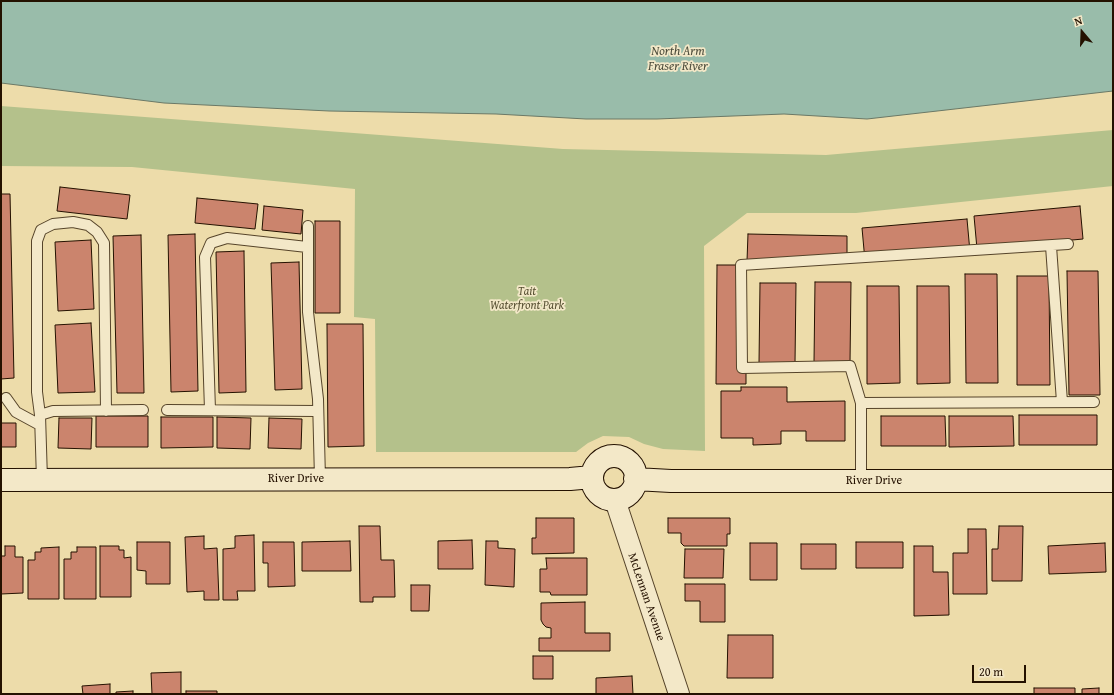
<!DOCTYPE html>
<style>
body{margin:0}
#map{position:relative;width:1114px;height:695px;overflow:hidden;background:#eddcaa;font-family:"Gentium Book Plus",serif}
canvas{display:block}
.frame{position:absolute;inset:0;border:2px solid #241100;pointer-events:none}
.north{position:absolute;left:1062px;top:12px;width:40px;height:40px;-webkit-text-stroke:3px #f3e8c8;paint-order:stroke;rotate:341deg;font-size:11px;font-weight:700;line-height:16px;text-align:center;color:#241100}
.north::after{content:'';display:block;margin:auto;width:14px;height:18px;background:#241100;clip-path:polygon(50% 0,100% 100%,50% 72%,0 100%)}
.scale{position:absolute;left:972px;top:665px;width:54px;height:18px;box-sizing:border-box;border:2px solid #241100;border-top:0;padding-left:5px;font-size:12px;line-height:14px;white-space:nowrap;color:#241100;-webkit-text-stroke:3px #f3e8c8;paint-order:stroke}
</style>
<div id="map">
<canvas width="1114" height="695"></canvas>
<div class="frame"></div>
<div class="north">N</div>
<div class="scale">20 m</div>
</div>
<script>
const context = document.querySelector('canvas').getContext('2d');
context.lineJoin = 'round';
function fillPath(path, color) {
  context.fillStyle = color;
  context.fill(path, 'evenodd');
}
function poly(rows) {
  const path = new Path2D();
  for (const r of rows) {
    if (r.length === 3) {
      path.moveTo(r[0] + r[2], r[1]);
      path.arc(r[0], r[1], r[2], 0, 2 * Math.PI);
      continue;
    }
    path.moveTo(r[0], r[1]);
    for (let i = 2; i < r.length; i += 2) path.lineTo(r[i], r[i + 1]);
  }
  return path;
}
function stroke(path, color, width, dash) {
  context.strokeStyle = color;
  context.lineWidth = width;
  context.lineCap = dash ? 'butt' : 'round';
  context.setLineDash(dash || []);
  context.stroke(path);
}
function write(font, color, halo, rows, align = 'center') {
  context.font = font + ' "Gentium Book Plus",serif';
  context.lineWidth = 3.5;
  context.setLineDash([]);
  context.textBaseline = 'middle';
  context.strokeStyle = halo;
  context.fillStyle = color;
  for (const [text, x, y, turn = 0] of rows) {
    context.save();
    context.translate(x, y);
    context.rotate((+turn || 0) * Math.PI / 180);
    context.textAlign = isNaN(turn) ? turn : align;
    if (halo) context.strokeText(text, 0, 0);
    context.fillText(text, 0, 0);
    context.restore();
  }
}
fillPath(poly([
 [1,106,563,149,826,155,1113,130,1113,186,856,213,747,213,704,246,705,451,663,449,644,444,629,437,603,436,588,443,576,452,376,452,375,319,354,317,355,189,132,167,1,166]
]), '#b4c18b');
const water = poly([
 [1,1,1113,1,1113,91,867,119,784,114,657,119,586,119,496,114,329,111,164,103,1,83,1,1]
]);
fillPath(water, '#99bcaa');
stroke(water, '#6a7866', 1);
const building = poly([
 [60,187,130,195,127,219,57,211,60,187],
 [1,194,10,194,14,378,1,379,1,194],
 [197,198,258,204,255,229,195,223,197,198],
 [264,206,303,210,301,234,262,230,264,206],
 [1080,206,1083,239,977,249,974,216,1080,206],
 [967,219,970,252,865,261,862,228,967,219],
 [315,221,340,221,340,313,315,313,315,221],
 [195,234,198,391,171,392,168,235,195,234],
 [748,234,847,236,847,263,747,261,748,234],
 [141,235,144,393,117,393,113,236,141,235],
 [91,240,94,309,58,311,55,242,91,240],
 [244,251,246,392,219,393,216,252,244,251],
 [299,262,302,389,275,390,271,263,299,262],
 [717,265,746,265,746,384,716,384,717,265],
 [1067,271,1098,271,1100,395,1069,395,1067,271],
 [965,274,997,274,998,383,966,383,965,274],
 [1017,276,1049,276,1050,385,1017,385,1017,276],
 [815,282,851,282,850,363,814,362,815,282],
 [760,283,796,283,795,363,759,363,760,283],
 [867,286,899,286,900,383,867,384,867,286],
 [917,286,949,286,950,383,917,384,917,286],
 [91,323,95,392,58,393,55,325,91,323],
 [327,324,363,324,364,446,328,447,327,324],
 [741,387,787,387,787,402,845,401,845,441,806,441,806,431,781,431,781,444,753,445,753,438,721,438,721,391,741,391,741,387],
 [1019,415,1097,415,1097,445,1019,445,1019,415],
 [96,416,148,416,148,447,96,447,96,416],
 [881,416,945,416,946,446,881,446,881,416],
 [949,416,1013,416,1014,446,949,447,949,416],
 [161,417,213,417,213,447,161,448,161,417],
 [217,417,251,418,250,449,217,448,217,417],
 [59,418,92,418,91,449,58,448,59,418],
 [269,418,302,419,301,449,268,448,269,418],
 [1,423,16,423,16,447,1,447,1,423],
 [536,518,574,518,574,553,532,554,532,538,536,538,536,518],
 [668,518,730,518,730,534,727,534,727,546,684,546,681,543,681,533,668,533,668,518],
 [359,526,380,526,381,560,394,560,395,597,373,597,373,602,360,602,359,526],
 [999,526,1023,526,1022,581,992,581,992,549,998,549,999,526],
 [968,529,986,529,987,594,953,594,953,553,968,553,968,529],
 [254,535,255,591,237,591,238,600,223,600,223,549,235,548,235,536,254,535],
 [204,536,204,549,217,548,219,600,204,600,204,591,187,592,185,537,204,536],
 [472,540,473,569,438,569,438,541,472,540],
 [350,541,351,571,302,571,302,542,350,541],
 [486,541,498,541,498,548,515,549,514,587,485,585,486,541],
 [137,542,170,542,170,584,146,584,146,571,137,570,137,542],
 [263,542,294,542,295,586,268,587,268,563,263,563,263,542],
 [856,542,903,542,903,568,856,568,856,542],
 [750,543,777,543,777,580,750,580,750,543],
 [1105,543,1106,572,1049,574,1048,546,1105,543],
 [801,544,836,544,836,569,801,569,801,544],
 [5,546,15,546,15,557,23,557,23,593,1,594,1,556,5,556,5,546],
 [100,546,119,546,119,550,124,550,124,558,131,557,131,597,100,597,100,546],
 [914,546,933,546,933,572,948,572,949,615,914,616,914,546],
 [59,547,59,599,28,599,28,560,35,560,35,552,41,552,41,548,59,547],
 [77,547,96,547,96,599,64,599,64,559,71,559,71,552,77,552,77,547],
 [685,549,724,549,723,578,684,578,685,549],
 [546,558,587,558,587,595,551,595,550,592,540,592,540,569,547,569,546,558],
 [685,584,725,584,725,622,700,622,700,601,685,601,685,584],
 [411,585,430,585,429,611,411,611,411,585],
 [585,602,585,633,610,633,610,651,539,651,539,638,551,638,551,628,546,627,543,624,541,620,541,603,585,602],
 [728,635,773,635,773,678,727,678,728,635],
 [533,656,553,656,553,679,533,679,533,656],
 [181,672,181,694,152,694,151,673,181,672],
 [632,676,633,694,596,694,596,678,632,676],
 [110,684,110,694,83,694,82,686,110,684],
 [1034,688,1075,688,1075,694,1034,694,1034,688],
 [1099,688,1099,694,1112,694,1082,694,1082,689,1099,688],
 [133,691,133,694,116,694,116,692,133,691],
 [186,691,217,691,217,694,186,694,186,691]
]);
fillPath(building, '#cb846d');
stroke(building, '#241100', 1);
const lane = poly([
 [308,226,308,312,318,399,320,479],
 [1051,246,1062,402],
 [6,398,16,412,40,425],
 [861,403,1094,402],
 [167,410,317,411],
 [210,410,205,257,211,243,227,238,307,247],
 [40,415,53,411,143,410],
 [42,480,40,415,37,392,37,241,41,230,53,224,73,222,88,225,97,232,104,243,106,411],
 [861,481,861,403,850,366,742,368,741,265,1068,244]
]);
const street = poly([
 [615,500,679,694]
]);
const secondary = poly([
 [614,478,22],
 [635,479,671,481,1113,481],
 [1,480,570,479,592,477]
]);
stroke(lane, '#56442a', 12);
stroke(street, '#56442a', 22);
stroke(secondary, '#241100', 24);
stroke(lane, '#f3e8c8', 10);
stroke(street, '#f3e8c8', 20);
stroke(secondary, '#f3e8c8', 22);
write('italic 12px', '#564f31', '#f3e8c8', [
 ["Tait",527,292],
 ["Waterfront Park",527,306]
]);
write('12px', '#241100', '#f3e8c8', [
 ["River Drive",296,479],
 ["River Drive",874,481],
 ["McLennan Avenue",646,597,71]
]);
write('italic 13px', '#4d4d3c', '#f3e8c8', [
 ["North Arm",678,52],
 ["Fraser River",678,67]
]);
</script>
